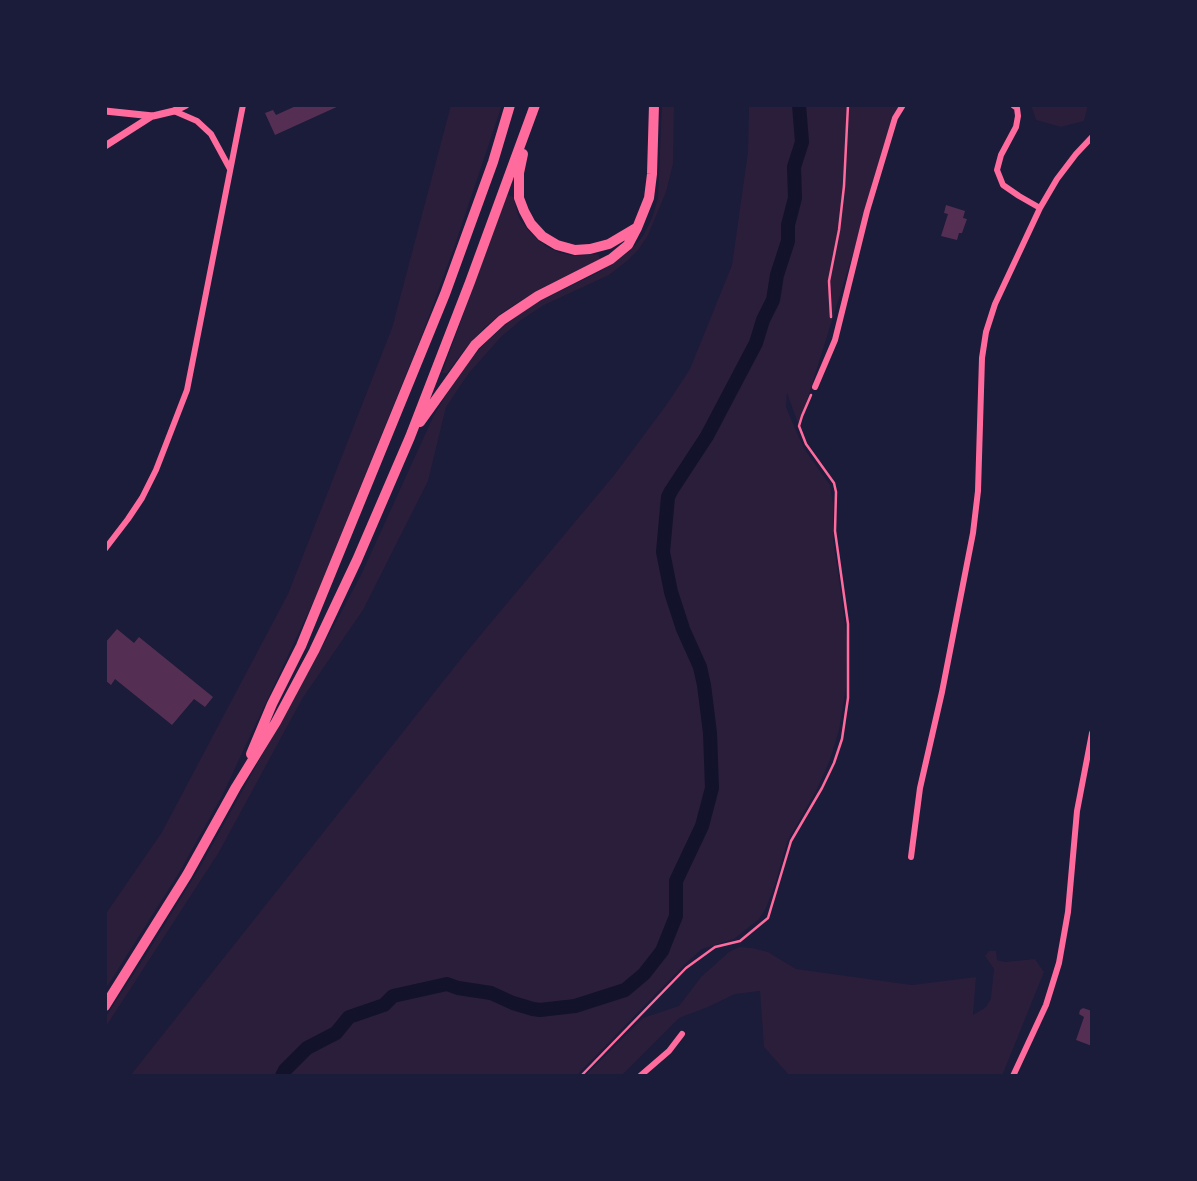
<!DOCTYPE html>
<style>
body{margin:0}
#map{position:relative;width:1197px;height:1181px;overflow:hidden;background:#1b1b3a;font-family:Quicksand,sans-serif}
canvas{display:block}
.frame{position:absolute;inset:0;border:107px solid #1b1b3a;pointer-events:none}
</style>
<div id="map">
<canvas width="1197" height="1181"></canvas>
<div class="frame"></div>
</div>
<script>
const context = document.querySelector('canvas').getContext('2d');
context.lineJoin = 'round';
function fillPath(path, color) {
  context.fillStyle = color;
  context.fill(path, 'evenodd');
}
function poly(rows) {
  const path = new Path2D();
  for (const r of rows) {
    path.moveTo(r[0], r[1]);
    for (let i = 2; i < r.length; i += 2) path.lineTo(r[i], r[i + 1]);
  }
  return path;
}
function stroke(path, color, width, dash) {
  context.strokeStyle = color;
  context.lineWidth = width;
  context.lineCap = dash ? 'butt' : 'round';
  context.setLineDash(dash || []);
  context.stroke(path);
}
fillPath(poly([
 [451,105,502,105,455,245,422,335,316,596,222,796,179,873,105,990,105,915,162,832,288,594,392,328],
 [662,105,674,105,673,164,666,192,648,235,638,250,627,261,609,275,544,305,521,320,501,337,469,373,446,407,428,481,363,610,302,699,219,852,105,1028,105,1018,149,950,200,867,337,620,361,575,433,417,451,387,469,361,487,341,516,316,540,301,601,271,630,251,643,236,652,218,658,198],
 [749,105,904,105,895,119,799,426,787,393,786,407,797,433,805,450,830,485,833,504,833,540,841,594,847,643,846,687,839,730,830,760,817,789,787,842,776,881,766,908,758,920,734,939,702,949,685,964,576,1076,130,1076,468,650,615,474,667,404,690,369,732,265,748,152],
 [1031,105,1088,105,1084,121,1061,127,1036,120],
 [507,194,513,197,519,218,527,229,537,239,547,247,560,253,575,256,598,254,600,259,538,290,503,312,485,327,468,345,447,373,442,373],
 [739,947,752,948,768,952,796,969,912,985,976,977,973,1015,986,1007,991,998,994,969,985,956,989,951,996,951,997,960,1005,962,1035,959,1044,972,1002,1076,791,1076,788,1074,764,1047,760,991,735,994,708,1007,679,1018,621,1076,585,1076,643,1018,679,1006,701,977,729,952]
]), '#2a1e3b');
stroke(poly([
 [282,1076,285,1070,307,1048,336,1033,349,1017,384,1005,393,996,447,984,458,988,491,993,513,1003,533,1009,540,1010,575,1006,625,990,644,974,662,951,676,916,676,881,702,826,712,788,710,733,704,685,700,667,683,629,671,592,663,552,668,497,671,491,707,436,756,343,763,320,773,300,777,275,788,241,788,225,795,198,794,167,802,142,799,105]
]), '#12122b', 14);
fillPath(poly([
 [298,105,341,105,275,135,265,113,273,110,276,115],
 [946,205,965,211,963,218,967,219,962,233,959,233,957,240,941,236,948,214,944,213],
 [117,629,134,643,139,637,213,697,205,707,194,699,172,725,115,679,111,685,105,680,105,643],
 [1083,1008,1092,1011,1092,1046,1076,1040,1084,1017,1079,1014,1080,1010]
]), '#542f53');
stroke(poly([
 [831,317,829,281,839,230,844,186,848,105],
 [581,1076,686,968,715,947,740,941,768,918,791,841,822,788,834,763,842,739,848,698,848,624,835,531,836,492,834,483,806,444,799,426,802,416,811,395]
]), '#ff6b9d', 2.5);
stroke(poly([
 [1013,105,1017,108,1018,116,1016,127,1001,155,997,170,1003,185,1019,196,1040,208],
 [174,111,197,121,211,134,230,169],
 [815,387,835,340,867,211,895,118,903,105],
 [105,549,128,519,142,498,156,470,187,390,243,105],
 [911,857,920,788,942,692,973,533,978,491,982,358,986,332,995,304,1040,208,1057,179,1076,154,1092,137],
 [640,1076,669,1051,682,1034],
 [1013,1076,1046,1005,1059,963,1068,912,1077,811,1092,733]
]), '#ff6b9d', 6);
stroke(poly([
 [105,111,153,116,174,111,186,105],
 [105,146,152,116]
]), '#ff6b9d', 7);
stroke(poly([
 [523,154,519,173,519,198,524,211,531,224,542,236,557,245,575,250,590,249,609,244,636,228],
 [420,422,475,345,502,320,538,296,611,259,628,245,637,228,649,198,652,174,654,105],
 [251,754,272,704,301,646,445,294,493,162,510,105],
 [105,1006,187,875,236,787,276,722,314,651,357,560,410,437,470,282,535,105]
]), '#ff6b9d', 10);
</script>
